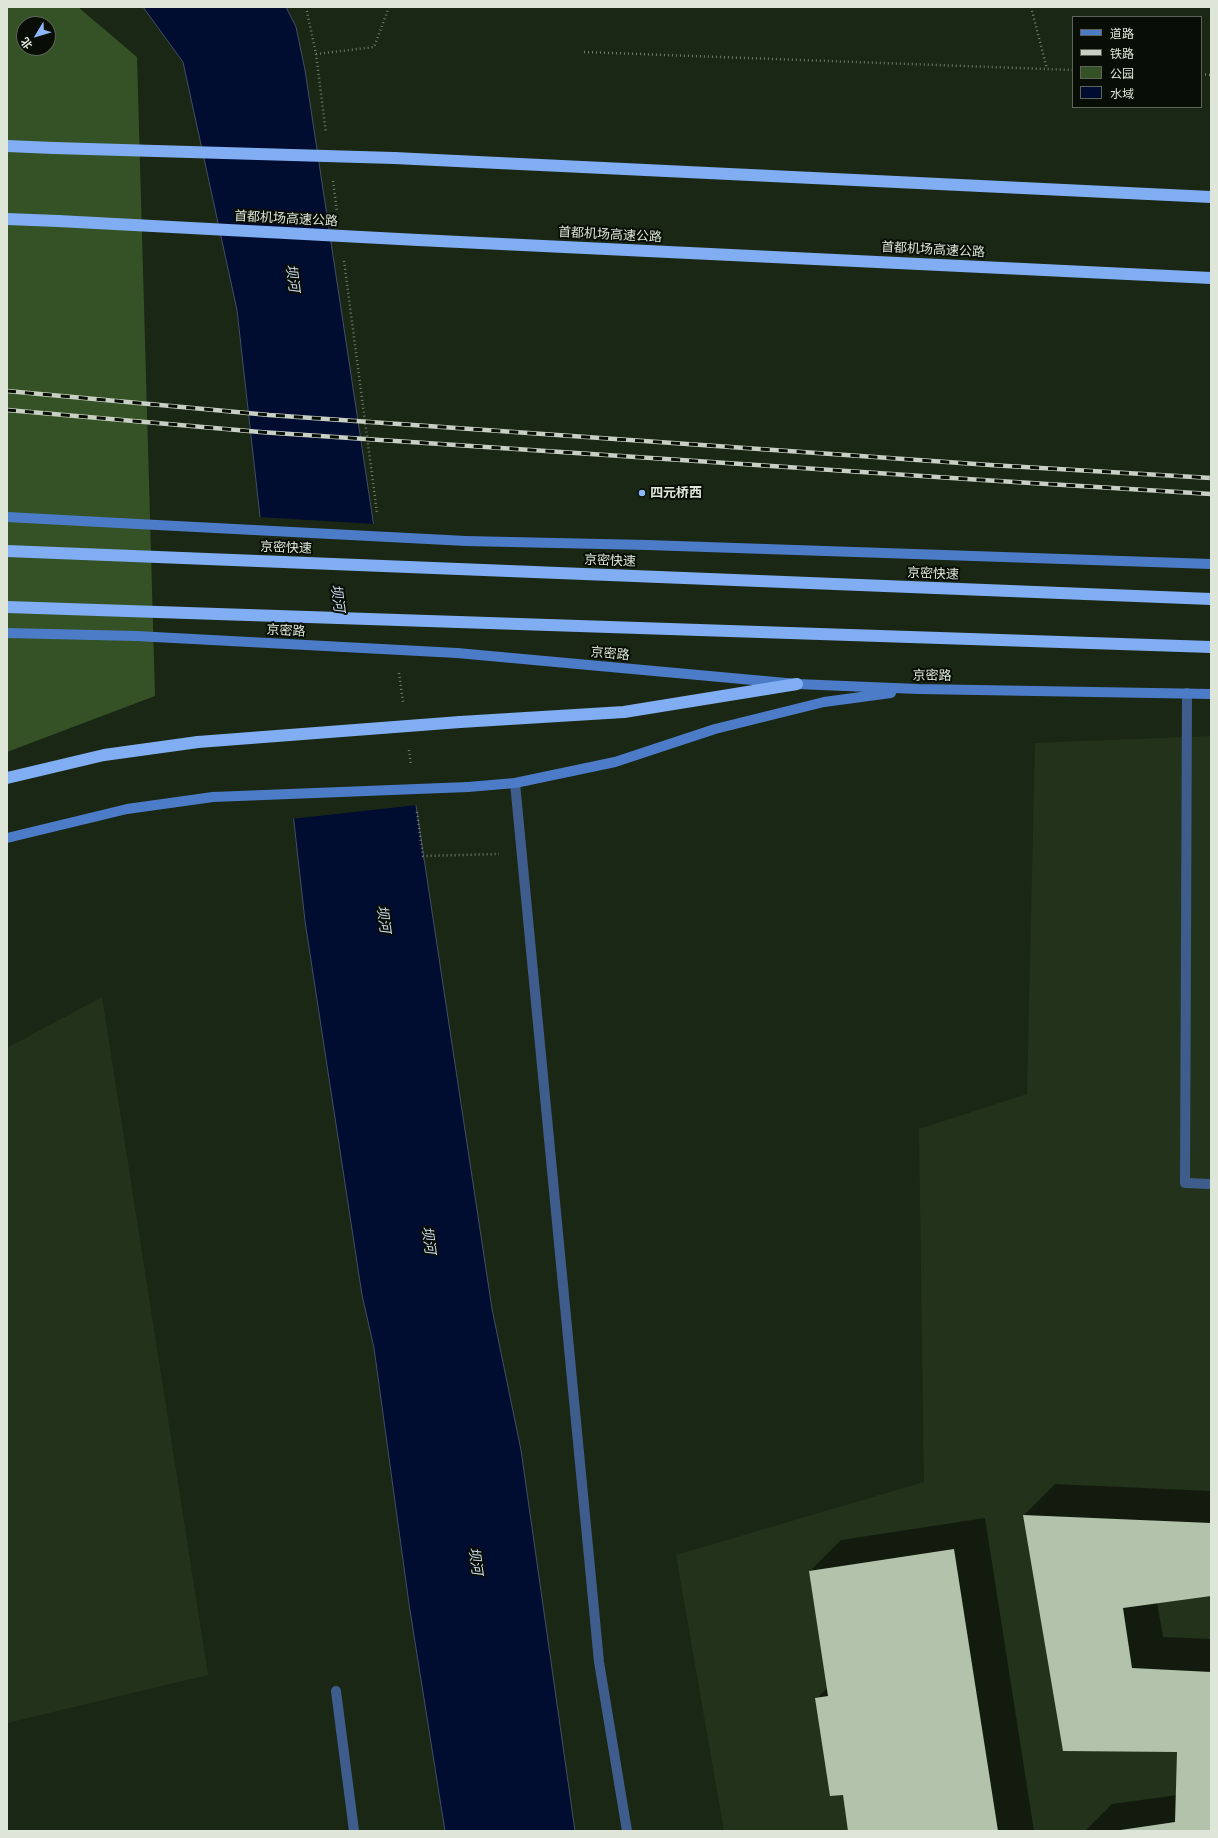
<!DOCTYPE html>
<meta charset="utf-8">
<style>
body{margin:0}
#map{position:relative;width:1218px;height:1838px;overflow:hidden;background:#1a2714;font-family:"Zilla Slab","Noto Sans SC",serif}
canvas{display:block}
.frame{position:absolute;inset:0;border:8px solid #dde6d9;pointer-events:none}
.legend{position:absolute;left:1072px;top:16px;width:130px;height:92px;box-sizing:border-box;background:#080e06;border:1px solid #5d645a;margin:0;padding:5px 7px;list-style:none;font-size:12px;color:#dde6d9}
.legend li{display:flex;align-items:center;gap:8px;height:20px}
.legend b{width:20px;border:1px solid #5d645a}
.north{position:absolute;left:16px;top:16px;width:40px;height:40px;box-sizing:border-box;background:#080e06;border:1px solid #5d645a;border-radius:50%;rotate:232deg;font-size:11px;font-weight:700;line-height:16px;text-align:center;color:#dde6d9}
.north::after{content:'';display:block;margin:auto;width:14px;height:18px;background:#8db9fc;clip-path:polygon(50% 0,100% 100%,50% 72%,0 100%)}
</style>
<div id="map">
<canvas width="1218" height="1838"></canvas>
<div class="frame"></div>
<ul class="legend">
<li><b style="height:5px;background:#4c7cc8"></b>道路</li>
<li><b style="height:5px;background:#c7d0c3"></b>铁路</li>
<li><b style="height:11px;background:#355226"></b>公园</li>
<li><b style="height:11px;background:#000d31"></b>水域</li>
</ul>
<div class="north">北</div>
</div>
<script>
const context = document.querySelector('canvas').getContext('2d');
context.lineJoin = 'round';
function fillPath(path, color) {
  context.fillStyle = color;
  context.fill(path, 'evenodd');
}
function poly(rows) {
  const path = new Path2D();
  for (const r of rows) {
    path.moveTo(r[0], r[1]);
    for (let i = 2; i < r.length; i += 2) path.lineTo(r[i], r[i + 1]);
  }
  return path;
}
function stroke(path, color, width, dash) {
  context.strokeStyle = color;
  context.lineWidth = width;
  context.lineCap = dash ? 'butt' : 'round';
  context.setLineDash(dash || []);
  context.stroke(path);
}
function write(font, color, halo, rows, align = 'center') {
  context.font = font + ' "Zilla Slab","Noto Sans SC",serif';
  context.lineWidth = 4;
  context.setLineDash([]);
  context.textBaseline = 'middle';
  context.strokeStyle = halo;
  context.fillStyle = color;
  for (const [text, x, y, turn = 0] of rows) {
    context.save();
    context.translate(x, y);
    context.rotate((+turn || 0) * Math.PI / 180);
    context.textAlign = isNaN(turn) ? turn : align;
    if (halo) context.strokeText(text, 0, 0);
    context.fillText(text, 0, 0);
    context.restore();
  }
}
fillPath(poly([
 [1211,736,1211,1831,724,1831,676,1555,924,1482,919,1129,1027,1094,1035,743],
 [102,997,208,1675,7,1723,7,1048]
]), '#23331b');
fillPath(poly([
 [7,7,78,7,137,57,155,696,7,752],
 [24,24,48,24,48,48,24,48]
]), '#355226');
const water = poly([
 [143,7,286,7,296,27,305,70,492,1309,521,1450,575,1831,445,1831,409,1604,374,1348,362,1295,305,921,237,310,183,62,143,7]
]);
fillPath(water, '#000d31');
stroke(water, '#424e63', 1);
fillPath(poly([
 [258,517,375,524,417,805,291,819]
]), '#1a2714');
fillPath(poly([
 [1055,1484,1211,1491,1211,1595,1157,1602,1163,1637,1211,1639,1211,1831,1085,1831,1112,1804,1177,1795,1178,1751,1024,1515],
 [985,1518,1034,1831,849,1831,844,1793,816,1699,828,1687,810,1571,841,1540]
]), '#0007');
fillPath(poly([
 [1023,1515,1211,1523,1211,1596,1123,1608,1132,1668,1211,1672,1211,1831,1114,1831,1175,1822,1177,1752,1063,1751],
 [954,1549,998,1831,848,1831,843,1795,830,1796,815,1698,828,1696,809,1571]
]), '#b3c3ab');
stroke(poly([
 [306,7,316,54,326,133],
 [1031,7,1047,69],
 [584,52,1073,70],
 [316,54,374,47,389,7],
 [1201,74,1211,75],
 [333,181,337,212],
 [344,261,377,513],
 [399,673,403,702],
 [409,750,411,765],
 [417,812,423,856,499,854]
]), '#717c6c', 2.5, [1, 3]);
stroke(poly([
 [1187,693,1185,1183,1211,1184]
]), '#3f5d8c', 10);
stroke(poly([
 [515,783,599,1662,627,1831],
 [336,1691,354,1831]
]), '#3f5d8c', 10);
stroke(poly([
 [7,517,138,524],
 [466,541,647,545,1211,564],
 [7,633,136,636],
 [457,653,797,684,918,689,1211,694],
 [468,787,515,783,615,762,715,729,824,702,891,693],
 [7,838,127,809,213,797]
]), '#4c7cc8', 10);
stroke(poly([
 [7,146,54,148],
 [394,158,1211,197],
 [7,219,58,221],
 [418,240,1211,278],
 [460,722,624,712,797,684],
 [7,778,104,755,198,742]
]), '#81aef3', 12);
const rail = poly([
 [7,391,269,415,990,465,1211,478],
 [7,410,260,432,982,480,1211,494]
]);
stroke(rail, '#c7d0c3', 4.5);
stroke(rail, '#080e06', 3, [9]);
stroke(poly([
 [138,524,466,541],
 [136,636,457,653],
 [213,797,468,787]
]), '#4c7cc8', 10);
stroke(poly([
 [54,148,394,158],
 [58,221,418,240],
 [7,551,1211,599],
 [7,607,1211,647],
 [198,742,460,722]
]), '#81aef3', 12);
for (const [x, y, r, color] of [
 [642,493,4,"#8db9fc"]
]) {
  const dot = new Path2D();
  dot.arc(x, y, r, 0, 2 * Math.PI);
  context.fillStyle = color;
  context.fill(dot);
  stroke(dot, '#080e06', 1.5);
}
write('13px', '#dde6d9', '#080e06', [
 ["首都机场高速公路",286,219,3],
 ["首都机场高速公路",610,235,3],
 ["首都机场高速公路",933,250,3],
 ["京密快速",286,548,2],
 ["京密快速",610,561,2],
 ["京密快速",933,574,2],
 ["京密路",286,631,3],
 ["京密路",610,654,5],
 ["京密路",932,676,1]
]);
write('bold 13px', '#dde6d9', '#080e06', [
 ["四元桥西",650,493]
], 'left');
write('italic 14px', '#cbd8ed', '#080e06', [
 ["坝河",292,278,82],
 ["坝河",337,598,82],
 ["坝河",383,919,82],
 ["坝河",428,1240,82],
 ["坝河",475,1561,82]
]);
</script>
